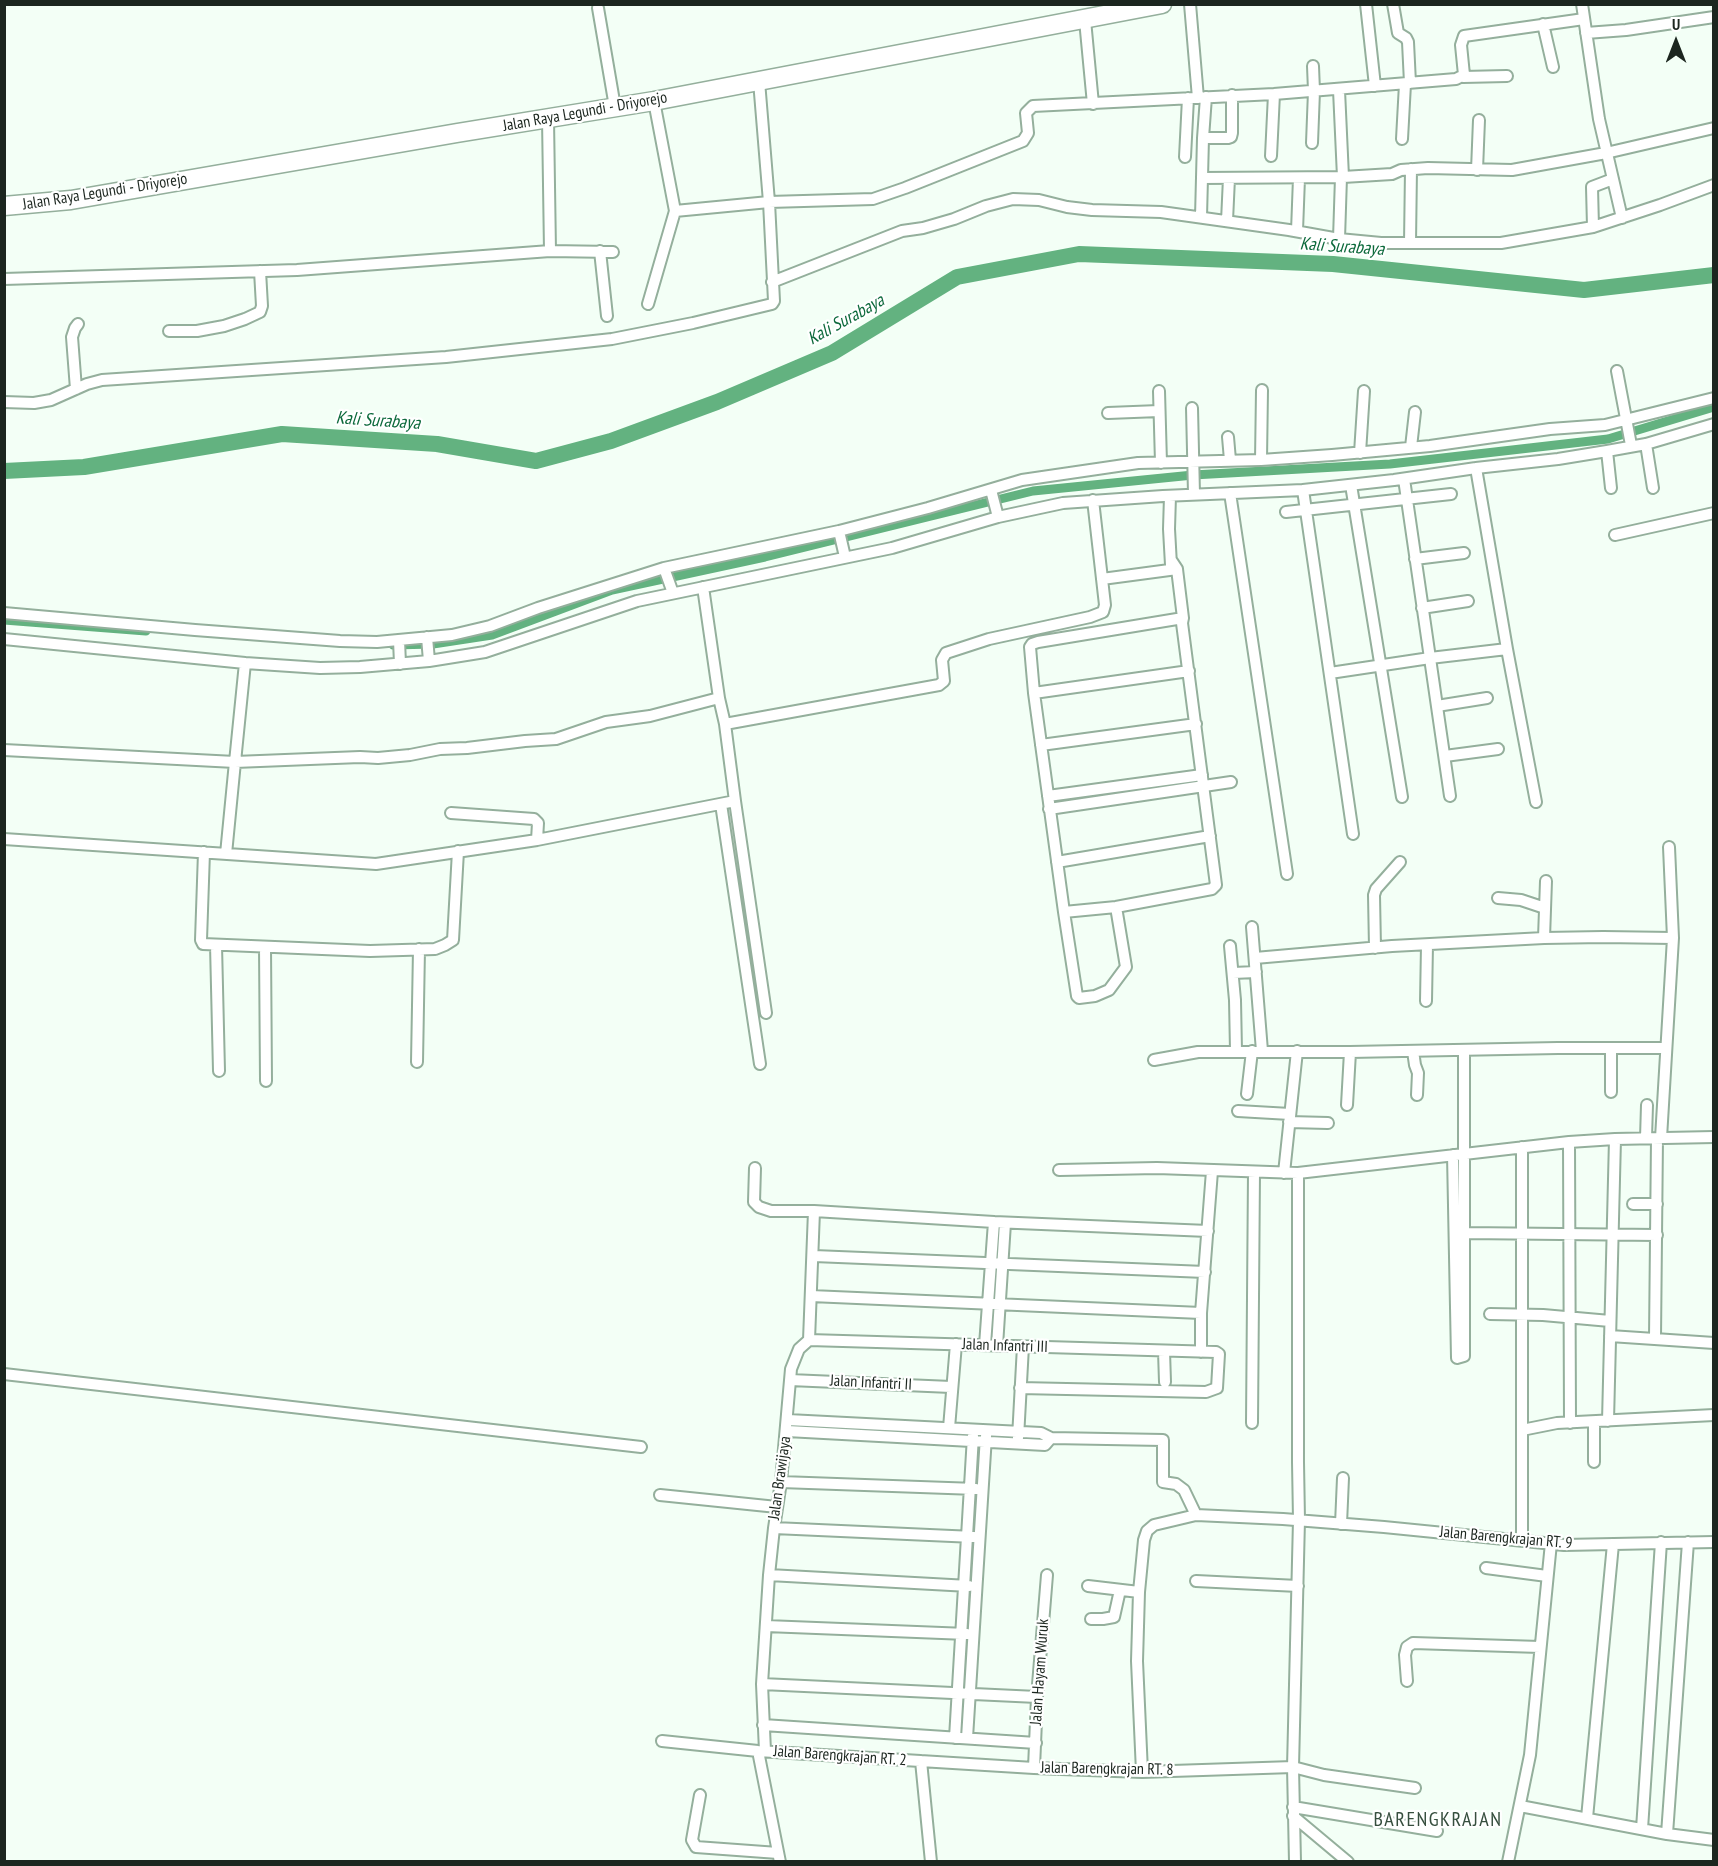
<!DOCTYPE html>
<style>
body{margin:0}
#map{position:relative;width:1718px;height:1866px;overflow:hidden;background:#f3fff6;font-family:"PT Sans Narrow",sans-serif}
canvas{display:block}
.frame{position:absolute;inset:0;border:6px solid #1c261f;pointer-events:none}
.north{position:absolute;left:1646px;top:12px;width:60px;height:60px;-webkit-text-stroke:4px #fff;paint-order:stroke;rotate:0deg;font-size:16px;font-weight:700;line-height:24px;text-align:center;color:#1c261f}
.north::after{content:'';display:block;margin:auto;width:21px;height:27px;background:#1c261f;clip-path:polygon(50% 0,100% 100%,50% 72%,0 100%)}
</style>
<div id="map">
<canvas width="1718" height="1866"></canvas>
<div class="frame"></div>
<div class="north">U</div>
</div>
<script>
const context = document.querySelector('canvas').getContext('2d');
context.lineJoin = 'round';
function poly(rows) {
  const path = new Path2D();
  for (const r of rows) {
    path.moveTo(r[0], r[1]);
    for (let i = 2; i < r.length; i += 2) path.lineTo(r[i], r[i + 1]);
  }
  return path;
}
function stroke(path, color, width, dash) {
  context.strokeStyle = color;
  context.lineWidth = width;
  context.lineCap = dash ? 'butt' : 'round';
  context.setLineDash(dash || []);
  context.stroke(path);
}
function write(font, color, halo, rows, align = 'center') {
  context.font = font + ' "PT Sans Narrow",sans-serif';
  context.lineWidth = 4.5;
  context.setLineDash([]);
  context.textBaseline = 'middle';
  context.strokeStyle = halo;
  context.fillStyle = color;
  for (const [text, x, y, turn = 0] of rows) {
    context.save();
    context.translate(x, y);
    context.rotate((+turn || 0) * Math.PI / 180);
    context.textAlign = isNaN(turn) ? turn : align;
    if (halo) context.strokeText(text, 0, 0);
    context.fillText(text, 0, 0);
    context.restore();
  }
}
stroke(poly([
 [4,620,146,631],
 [393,645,433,644,492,635,612,590,765,557,1033,491,1193,475,1390,464,1608,439,1714,407]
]), '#63b280', 9);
stroke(poly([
 [4,471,84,467,282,434,437,444,536,461,611,441,717,402,832,353,957,277,1079,254,1333,264,1584,290,1714,275]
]), '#63b280', 16);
const street = poly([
 [1190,4,1198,98],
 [1366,4,1375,86],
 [1393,4,1398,33,1406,38,1408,42,1410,83],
 [1582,4,1599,119,1622,218],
 [598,8,615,107],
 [1085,20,1093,104],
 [1543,24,1553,67],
 [1586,33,1626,30,1714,17],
 [1463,77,1507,76],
 [1339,90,1343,177],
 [1206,97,1203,138,1228,138,1231,137,1232,133,1232,95],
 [654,101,675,211],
 [1402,139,1405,84],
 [1312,143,1314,91,1313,66],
 [1271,156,1274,94],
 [1185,157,1188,98],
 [1477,170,1479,120],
 [1202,178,1343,177,1392,174,1401,170,1428,168,1512,170,1606,153,1714,128],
 [1201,217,1203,138],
 [1227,221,1229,178],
 [1593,227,1592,187,1613,179],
 [1297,231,1299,178],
 [1339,239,1341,177],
 [1410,243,1411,169],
 [550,251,613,252],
 [600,251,607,316],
 [4,279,297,270,550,251,548,119],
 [772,282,902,231,923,228,954,219,986,206,1013,199,1039,200,1067,207,1092,210,1161,212,1289,230,1339,239,1381,243,1501,243,1593,227,1660,205,1714,185],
 [648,304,675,211,769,202,759,81],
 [169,331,197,331,224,326,245,319,260,312,262,306,260,271],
 [1617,371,1631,445],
 [76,389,72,337,75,328,78,324],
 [1159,391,1161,463],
 [4,402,34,403,51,400,87,384,102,380,446,357,612,339,693,323,772,304,774,301,769,202,873,199,905,188,1023,141,1028,133,1026,113,1033,106,1274,94,1456,79,1464,75,1461,45,1464,36,1584,19],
 [1192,408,1194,494],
 [1108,413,1159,411],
 [1228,437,1230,460],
 [1646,444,1653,488],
 [1411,447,1415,412],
 [1607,451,1611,488],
 [1360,453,1364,391],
 [1261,460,1262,390],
 [1476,468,1507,649,1536,802],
 [1404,479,1450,796],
 [1351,485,1402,797],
 [991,490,998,517],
 [1303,490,1353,834],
 [1230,493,1287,874],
 [1170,496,1169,529,1171,565],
 [1286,512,1451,494],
 [839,531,845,557],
 [1615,535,1714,513],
 [1415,559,1464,553],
 [664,568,673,593],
 [1102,579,1177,569],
 [1422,608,1468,601],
 [4,613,195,630,340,641,377,642,452,635,490,626,538,608,664,568,839,531,928,508,1022,480,1138,463,1261,460,1332,455,1430,446,1550,429,1605,425,1714,398],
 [427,637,429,661],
 [4,639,245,663,320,668,360,667,429,661,485,652,637,601,892,548,998,517,1063,503,1163,496,1303,490,1394,480,1476,468,1558,459,1607,451,1646,444,1714,424],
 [399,640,400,664],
 [1330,673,1430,658,1507,649],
 [1034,693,1189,671],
 [1437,706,1487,698],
 [725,724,939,685,944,681,942,660,946,653,989,639,1090,617,1103,612,1105,605,1093,500],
 [1041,745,1196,724],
 [4,750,235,762,245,663],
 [1445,756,1498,749],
 [1048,796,1202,775],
 [735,801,766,1013],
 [721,804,760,1064],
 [1049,809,1231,782],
 [451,813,534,819,538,823,537,840],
 [4,839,376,864,537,840,735,801,725,724,719,698],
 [204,852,201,940,203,944,370,951,435,949,445,945,453,940,458,851],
 [226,854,235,762,360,757,378,758,410,755,440,749,467,748,525,741,556,739,606,722,650,716,719,698,703,587],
 [1057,862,1210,836],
 [1498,898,1521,900,1545,908],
 [1116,907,1126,967,1109,990,1095,996,1079,998,1077,996,1064,912,1034,693,1030,647,1032,644,1038,642,1183,618],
 [1064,912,1116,907,1212,889,1216,885,1182,623,1183,618,1177,569,1171,560],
 [1252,927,1262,1051],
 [1544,938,1546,881],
 [216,945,219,1071],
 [1230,946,1235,1000,1236,1051],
 [265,947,266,1081],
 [1375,948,1374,895,1376,889,1400,862],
 [1255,958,1392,946,1544,938,1603,937,1673,938],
 [1233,973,1256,972],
 [1426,1001,1427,945],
 [1611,1048,1611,1092],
 [1413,1051,1415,1065,1418,1073,1417,1095],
 [1154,1060,1198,1052,1350,1052,1558,1048,1665,1048],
 [417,1062,419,949],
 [1247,1094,1252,1051],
 [1347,1105,1350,1052],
 [1238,1111,1290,1114],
 [1289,1122,1328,1123],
 [1646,1138,1647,1105],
 [1661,1138,1673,938,1669,847],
 [1569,1142,1570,1423],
 [1453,1155,1457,1358,1464,1356,1464,1050],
 [755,1168,754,1202,759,1207,771,1211,814,1211,994,1222,1208,1231],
 [1059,1170,1157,1168,1298,1173,1569,1142,1615,1139,1714,1137],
 [1284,1173,1297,1051],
 [1633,1204,1657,1204],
 [1465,1233,1657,1235],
 [814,1256,1205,1272],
 [811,1296,1201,1313],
 [1490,1314,1543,1315,1610,1321],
 [1610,1336,1714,1343],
 [1655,1338,1657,1138],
 [809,1340,1216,1352,1219,1354,1217,1388,1206,1392,1020,1388],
 [985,1345,994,1222],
 [997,1346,1005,1223],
 [1164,1351,1165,1382],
 [1201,1352,1201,1313,1212,1171],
 [4,1374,641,1447],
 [790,1380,951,1387],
 [1608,1421,1615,1139],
 [1252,1423,1254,1172],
 [949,1428,956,1344],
 [1522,1430,1557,1423,1714,1415],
 [787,1431,1045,1445,1051,1438,1041,1433,788,1420],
 [1018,1438,1023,1346],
 [1051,1438,1163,1440,1163,1482,1176,1484,1184,1490,1196,1515],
 [1594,1462,1594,1422],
 [781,1482,976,1489],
 [660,1495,777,1507],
 [1341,1524,1343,1478],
 [774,1528,974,1537],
 [1522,1540,1522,1147],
 [1486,1568,1547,1576],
 [769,1575,969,1586],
 [1196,1581,1298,1586],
 [1088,1586,1139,1592],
 [1091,1619,1103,1619,1114,1617,1120,1590],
 [766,1626,967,1634],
 [1407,1681,1405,1655,1407,1647,1413,1643,1540,1647],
 [762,1684,1037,1697],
 [763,1725,1036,1743],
 [955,1738,973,1436],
 [967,1738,986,1436],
 [662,1741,758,1751,1034,1768,1142,1772,1293,1767,1324,1775,1415,1788],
 [758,1751,780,1862],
 [765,1751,762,1684,769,1575,774,1528,781,1482,791,1369,799,1349,809,1340,814,1211],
 [921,1761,931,1862],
 [1034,1768,1037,1697,1047,1575],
 [1142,1772,1137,1661,1139,1592,1144,1540,1147,1531,1154,1525,1196,1515,1283,1519,1384,1527,1564,1545,1714,1542],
 [700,1795,692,1840,696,1847,778,1853],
 [1520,1806,1667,1834,1688,1542],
 [1293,1807,1437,1831],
 [1293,1816,1348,1862],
 [1587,1818,1613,1544],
 [1642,1829,1661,1542],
 [1667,1834,1714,1840],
 [1295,1862,1293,1767,1299,1520,1298,1462,1298,1173],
 [1508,1862,1530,1755,1551,1543]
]);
const primary = poly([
 [4,206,71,200,457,133,654,101,1162,4]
]);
stroke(street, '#94af9c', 14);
stroke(primary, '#94af9c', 21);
stroke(street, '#fff', 10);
stroke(primary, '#fff', 18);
write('16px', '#1c261f', '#fff', [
 ["Jalan Raya Legundi - Driyorejo",585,112,-10],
 ["Jalan Raya Legundi - Driyorejo",105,192,-9],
 ["Jalan Infantri III",1005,1346,2],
 ["Jalan Infantri II",871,1383,3],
 ["Jalan Brawijaya",780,1478,-82],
 ["Jalan Barengkrajan RT. 9",1506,1538,5],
 ["Jalan Hayam Wuruk",1040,1672,-86],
 ["Jalan Barengkrajan RT. 2",840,1756,4],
 ["Jalan Barengkrajan RT. 8",1107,1769,1]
]);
write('italic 18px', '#0c693b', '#fff', [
 ["Kali Surabaya",1342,247,4],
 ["Kali Surabaya",846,320,-29],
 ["Kali Surabaya",378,421,4]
]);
context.letterSpacing = '1.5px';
write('20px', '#364e3e', '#fff', [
 ["BARENGKRAJAN",1438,1820]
]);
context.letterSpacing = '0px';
</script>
